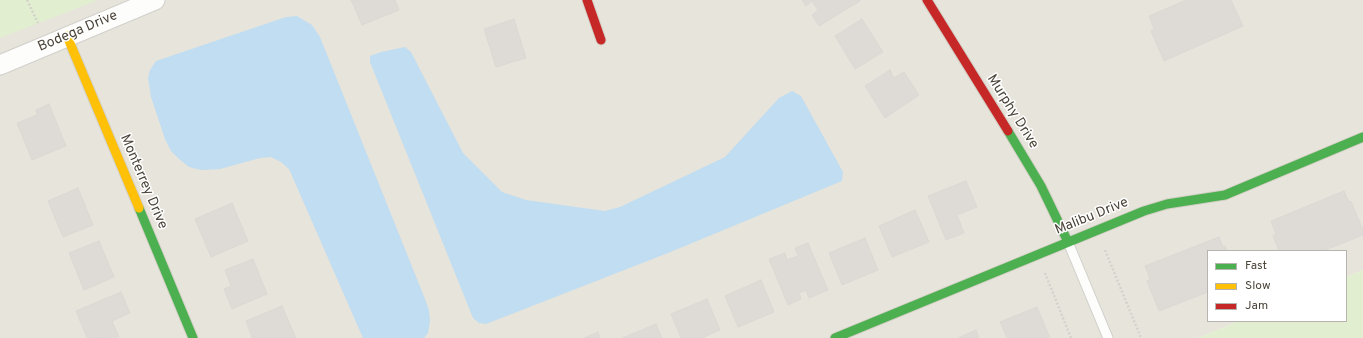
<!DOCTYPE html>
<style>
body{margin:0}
#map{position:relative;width:1363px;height:338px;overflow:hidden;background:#f4f2ee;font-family:Overpass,sans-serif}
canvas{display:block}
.legend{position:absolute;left:1207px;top:250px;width:140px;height:72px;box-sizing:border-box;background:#fff;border:1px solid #b7b4b0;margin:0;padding:5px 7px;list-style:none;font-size:12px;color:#4b4439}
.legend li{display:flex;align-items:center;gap:8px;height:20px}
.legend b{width:20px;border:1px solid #b7b4b0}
</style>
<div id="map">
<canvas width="1363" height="338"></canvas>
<ul class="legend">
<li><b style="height:5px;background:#4caf50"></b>Fast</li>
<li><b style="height:5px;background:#ffc107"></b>Slow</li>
<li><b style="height:5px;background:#c62828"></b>Jam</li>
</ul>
</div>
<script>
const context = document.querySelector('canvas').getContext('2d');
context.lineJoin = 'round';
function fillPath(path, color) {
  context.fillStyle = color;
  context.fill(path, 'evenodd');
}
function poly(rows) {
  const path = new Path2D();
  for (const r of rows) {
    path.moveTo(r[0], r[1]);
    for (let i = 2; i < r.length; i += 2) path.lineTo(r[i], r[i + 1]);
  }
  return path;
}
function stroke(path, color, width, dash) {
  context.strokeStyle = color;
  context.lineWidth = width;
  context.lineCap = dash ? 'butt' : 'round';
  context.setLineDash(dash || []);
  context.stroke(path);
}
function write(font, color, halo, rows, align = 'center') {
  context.font = font + ' Overpass,sans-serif';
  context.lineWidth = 3;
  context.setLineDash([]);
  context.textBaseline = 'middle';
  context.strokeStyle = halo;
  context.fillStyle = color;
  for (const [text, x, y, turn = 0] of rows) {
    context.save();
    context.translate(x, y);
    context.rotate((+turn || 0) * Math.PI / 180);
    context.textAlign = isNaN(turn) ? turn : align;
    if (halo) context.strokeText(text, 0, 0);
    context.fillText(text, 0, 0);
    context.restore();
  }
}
fillPath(poly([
 [0,0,1363,0,1363,270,1346,277,1346,251,1208,251,1208,321,1239,321,1198,338,0,338]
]), '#e7e4dc');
fillPath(poly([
 [0,0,98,0,0,38],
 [1363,270,1363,338,1198,338,1239,321,1346,321,1346,277]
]), '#e1eecf');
fillPath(poly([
 [297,16,312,25,320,37,425,299,429,310,430,321,428,333,424,338,363,338,289,169,281,162,271,157,260,158,220,169,201,170,189,167,179,159,171,151,165,139,151,97,148,78,150,70,156,61,286,17],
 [405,47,411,52,463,153,502,192,526,200,605,211,620,207,725,157,779,98,792,91,801,96,843,172,842,181,668,253,486,324,479,323,473,318,370,62,370,56,381,52]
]), '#c0ddf1');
const building = poly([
 [351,0,395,0,399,10,362,25,351,0],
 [802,0,860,0,860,1,819,26,812,15,818,10,812,1,806,6,802,0],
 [1186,0,1231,0,1243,26,1164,61,1151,31,1154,29,1149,16,1186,0],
 [514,19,526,58,496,67,484,29,514,19],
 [862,19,883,52,855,69,835,36,862,19],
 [890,70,894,78,904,72,919,95,885,118,865,86,890,70],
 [49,104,66,146,32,160,17,123,37,115,36,110,49,104],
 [966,181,977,207,957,215,964,233,946,240,928,196,966,181],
 [78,188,93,225,63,237,48,201,78,188],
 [1344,191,1349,202,1351,201,1363,230,1363,235,1323,251,1279,251,1273,236,1276,234,1271,221,1344,191],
 [232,203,248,241,211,257,195,219,232,203],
 [915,210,929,242,892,257,879,226,915,210],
 [1219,237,1223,247,1225,246,1227,251,1208,251,1208,292,1159,311,1147,281,1150,279,1145,266,1219,237],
 [865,238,878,270,842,285,829,253,865,238],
 [99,241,114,277,84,290,69,253,99,241],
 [808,243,828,290,809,298,806,290,799,293,801,299,788,305,769,259,785,253,787,260,798,256,795,248,808,243],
 [253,259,267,294,232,309,224,289,231,286,225,270,253,259],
 [761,280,774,312,738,327,725,296,761,280],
 [121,292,130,313,112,321,119,337,87,338,76,311,121,292],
 [707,299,720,330,702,338,681,338,671,314,707,299],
 [282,306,296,338,252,338,246,321,282,306],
 [1037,307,1050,338,1007,338,1000,322,1037,307],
 [656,324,662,338,622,338,656,324],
 [976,330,979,338,958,338,976,330],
 [598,332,600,338,584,338,598,332]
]);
fillPath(building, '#dedbd6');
stroke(building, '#dcd9d4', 1);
const lane = poly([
 [1068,242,1108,338]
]);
const street = poly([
 [0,65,155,0]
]);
const fast = poly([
 [1008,131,1041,186,1068,242],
 [139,208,193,338],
 [835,338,1144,211,1167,204,1225,195,1363,137]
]);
const slow = poly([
 [67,36,139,208]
]);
const jam = poly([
 [587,0,601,40],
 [927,0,1008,131]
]);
stroke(lane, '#d2d0cb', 11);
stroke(street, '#d2d0cb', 21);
stroke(fast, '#d3cfc5', 11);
stroke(slow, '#d3cfc5', 11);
stroke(jam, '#d3cfc5', 11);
stroke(poly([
 [27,0,38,23],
 [1105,250,1141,338],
 [1045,273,1071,338]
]), '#d3d2cc', 2.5, [2, 2]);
stroke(lane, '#fdfdfc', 9);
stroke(street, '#fdfdfc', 19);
stroke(fast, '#4caf50', 9);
stroke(slow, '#ffc107', 9);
stroke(jam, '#c62828', 9);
write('14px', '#4b4439', '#fff', [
 ["Bodega Drive",78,32,-23],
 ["Murphy Drive",1012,112,58],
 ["Monterrey Drive",143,182,67],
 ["Malibu Drive",1092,217,-22]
]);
</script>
